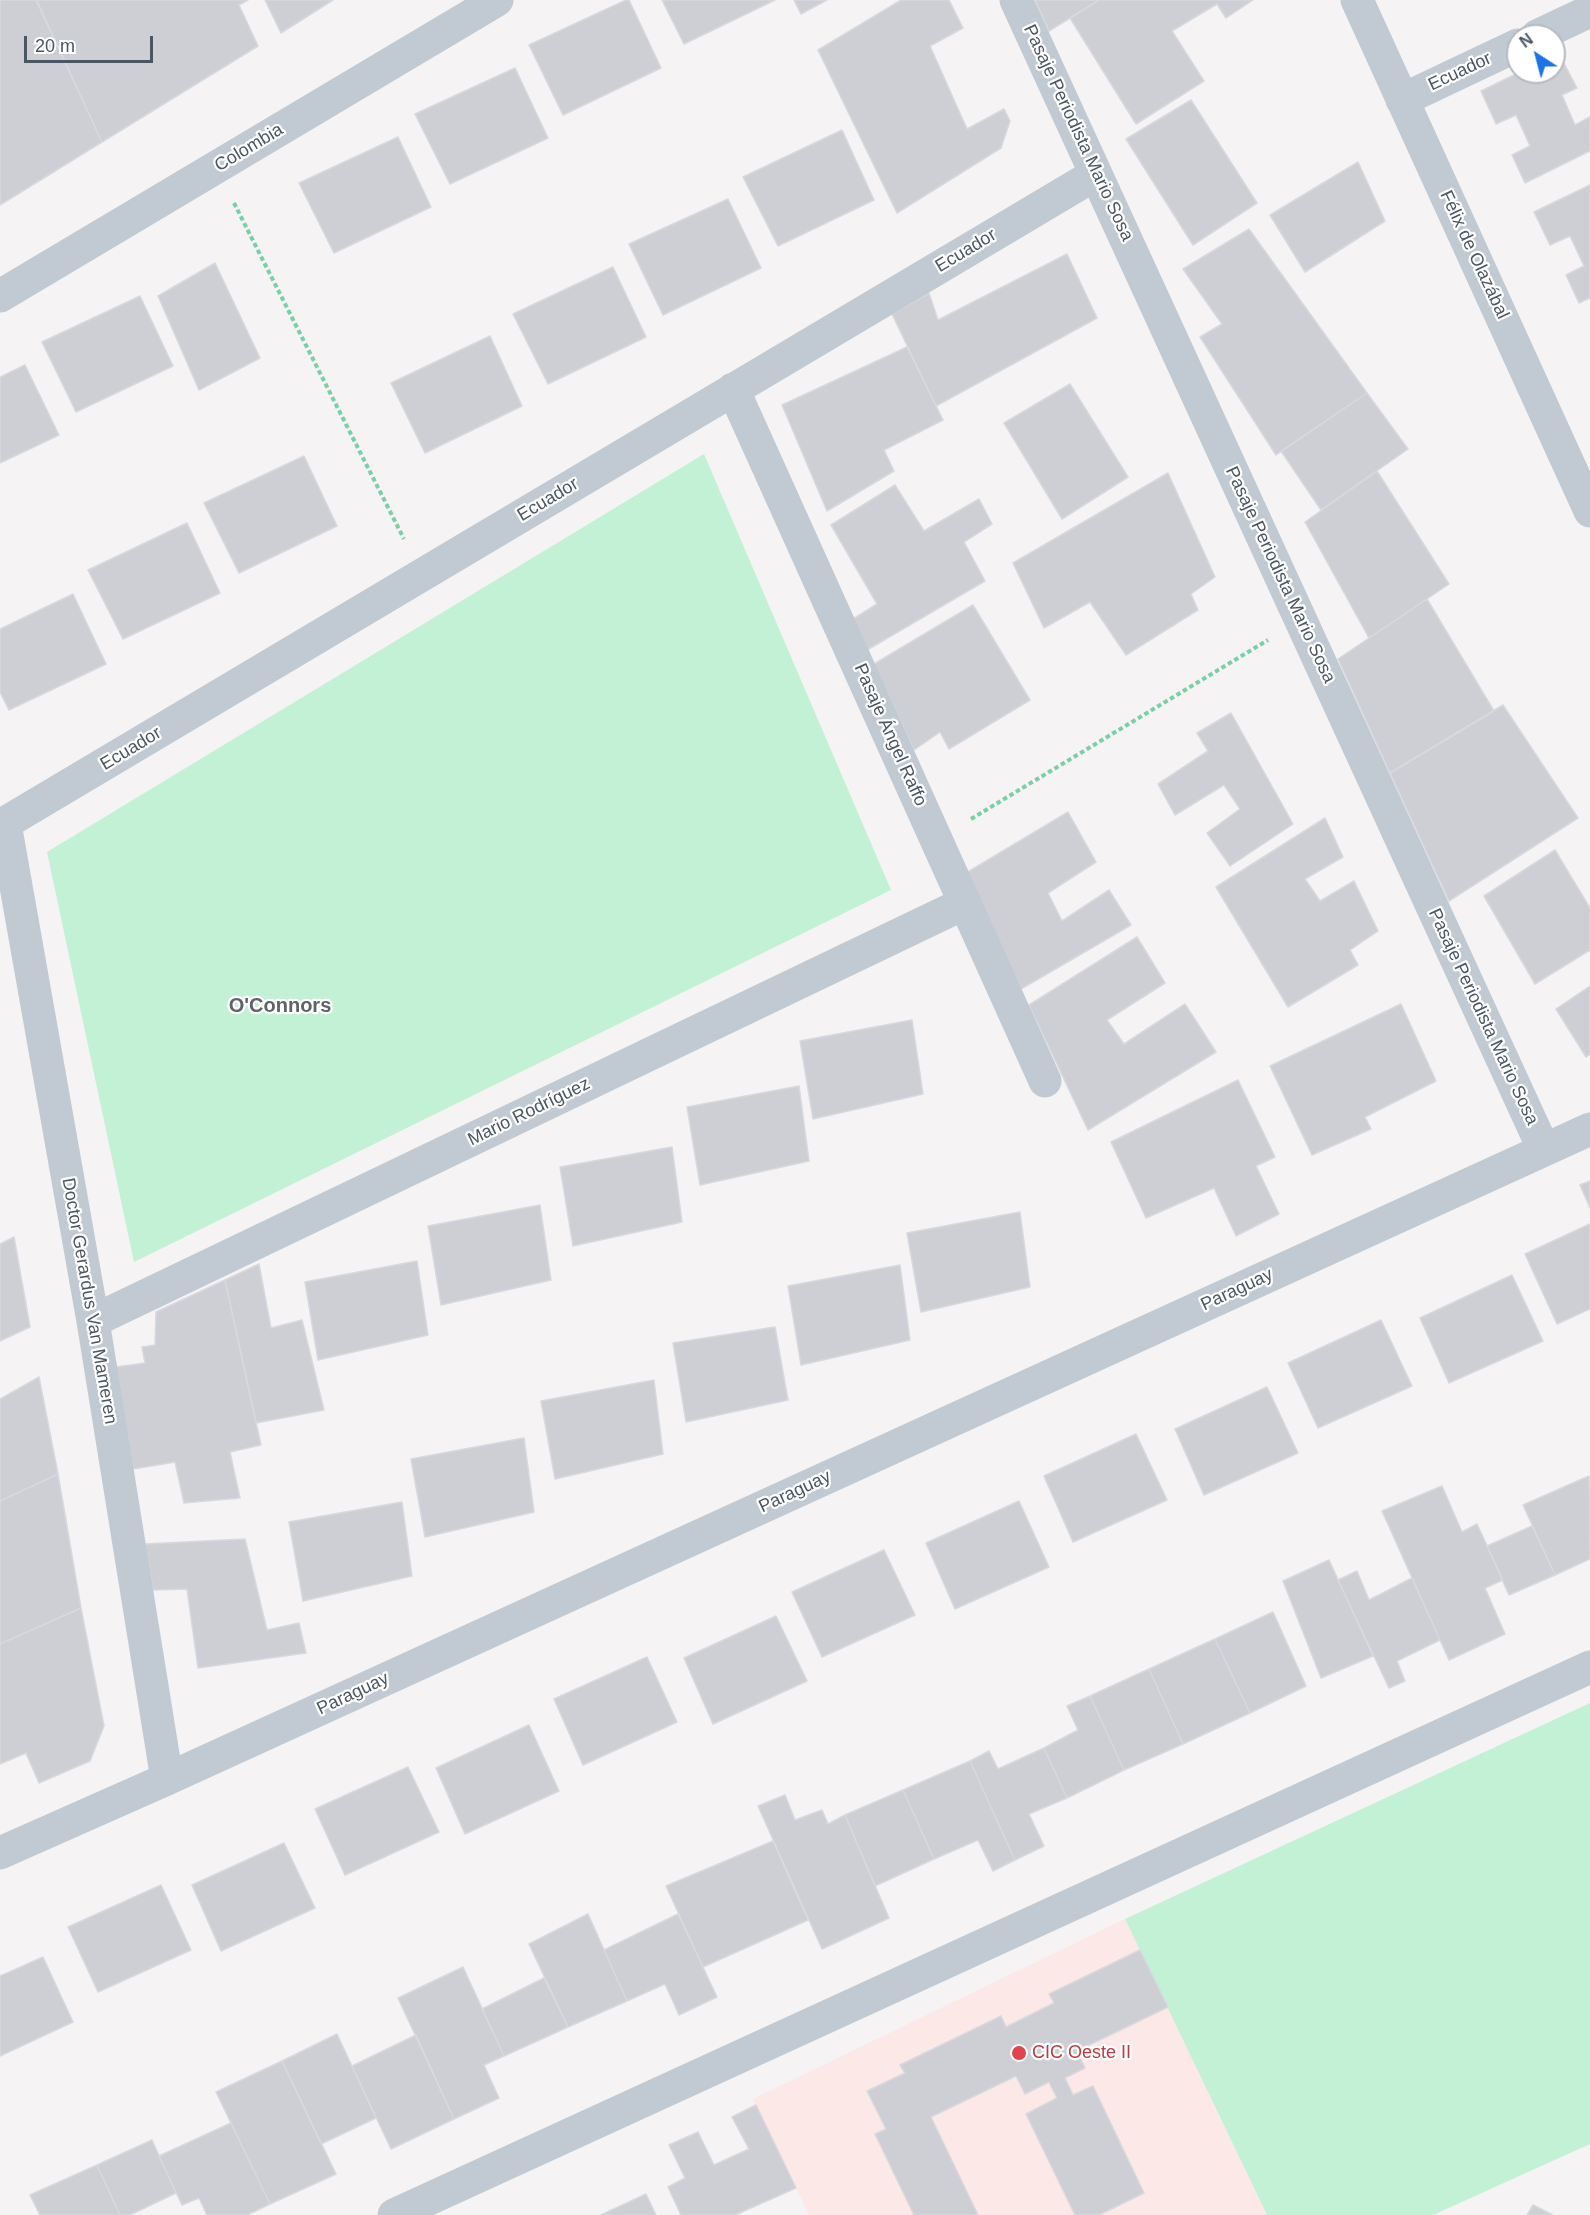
<!DOCTYPE html>
<meta charset="utf-8">
<style>
body{margin:0}
#map{position:relative;width:1590px;height:2215px;overflow:hidden;background:#f5f3f3;font-family:Arial,sans-serif}
canvas{display:block}
.north{position:absolute;left:1506px;top:24px;width:60px;height:60px;box-sizing:border-box;background:#fff;border:2px solid #b7bbc0;border-radius:50%;rotate:324deg;font-size:16px;font-weight:700;line-height:24px;text-align:center;color:#4a5661}
.north::after{content:'';display:block;margin:auto;width:21px;height:27px;background:#1a73e8;clip-path:polygon(50% 0,100% 100%,50% 72%,0 100%)}
.scale{position:absolute;left:24px;top:36px;width:129px;height:27px;box-sizing:border-box;border:3px solid #4a5661;border-top:0;padding-left:8px;font-size:18px;line-height:21px;white-space:nowrap;color:#4a5661;-webkit-text-stroke:4px #fff;paint-order:stroke}
</style>
<div id="map">
<canvas width="1590" height="2215"></canvas>
<div class="north">N</div>
<div class="scale">20 m</div>
</div>
<script>
const context = document.querySelector('canvas').getContext('2d');
context.lineJoin = 'round';
function fillPath(path, color) {
  context.fillStyle = color;
  context.fill(path, 'evenodd');
}
function poly(rows) {
  const path = new Path2D();
  for (const r of rows) {
    path.moveTo(r[0], r[1]);
    for (let i = 2; i < r.length; i += 2) path.lineTo(r[i], r[i + 1]);
  }
  return path;
}
function stroke(path, color, width, dash) {
  context.strokeStyle = color;
  context.lineWidth = width;
  context.lineCap = dash ? 'butt' : 'round';
  context.setLineDash(dash || []);
  context.stroke(path);
}
function write(font, color, halo, rows, align = 'center') {
  context.font = font + ' Arial,sans-serif';
  context.lineWidth = 4.5;
  context.setLineDash([]);
  context.textBaseline = 'middle';
  context.strokeStyle = halo;
  context.fillStyle = color;
  for (const [text, x, y, turn = 0] of rows) {
    context.save();
    context.translate(x, y);
    context.rotate((+turn || 0) * Math.PI / 180);
    context.textAlign = isNaN(turn) ? turn : align;
    if (halo) context.strokeText(text, 0, 0);
    context.fillText(text, 0, 0);
    context.restore();
  }
}
fillPath(poly([
 [1125,1919,1267,2215,809,2215,753,2099]
]), '#fce8e6');
fillPath(poly([
 [704,454,891,890,134,1262,47,852],
 [1590,1703,1590,2144,1433,2215,1267,2215,1125,1919]
]), '#c3f1d5');
const building = poly([
 [0,0,36,0,102,142,0,205,0,0],
 [40,0,248,0,239,5,258,46,102,142,37,1,40,0],
 [265,0,333,0,281,33,265,0],
 [626,0,629,0,661,68,563,115,529,45,626,0],
 [662,0,775,0,684,44,662,0],
 [794,0,827,0,801,14,794,0],
 [901,0,949,0,963,28,930,46,967,129,1004,109,1010,121,1001,148,897,213,818,50,901,0],
 [1035,0,1099,0,1049,31,1035,0],
 [1099,0,1253,0,1226,18,1217,4,1172,31,1204,81,1136,124,1070,18,1099,0],
 [1559,54,1577,88,1562,95,1575,125,1590,117,1590,151,1525,183,1512,155,1530,146,1516,115,1496,124,1481,91,1520,72,1554,72,1554,56,1559,54],
 [515,68,548,138,450,184,415,114,515,68],
 [1191,100,1257,203,1193,245,1126,139,1191,100],
 [842,130,874,200,778,246,743,177,842,130],
 [398,137,431,207,334,253,299,183,398,137],
 [1358,162,1385,221,1305,272,1270,215,1358,162],
 [1590,185,1590,298,1579,303,1566,275,1584,266,1570,236,1550,245,1534,212,1590,185],
 [728,199,761,268,663,315,629,244,728,199],
 [1249,229,1367,393,1276,455,1200,337,1222,324,1183,269,1249,229],
 [1067,254,1097,318,936,406,892,314,929,293,938,320,1067,254],
 [215,263,260,358,199,390,158,296,215,263],
 [613,267,646,337,548,384,513,314,613,267],
 [140,296,173,366,76,412,42,342,140,296],
 [490,336,522,406,425,453,391,383,490,336],
 [907,347,943,420,884,450,894,471,827,511,782,405,907,347],
 [25,365,59,435,0,463,0,377,25,365],
 [1070,384,1128,477,1062,519,1004,423,1070,384],
 [1367,393,1408,449,1321,510,1281,451,1367,393],
 [304,456,337,526,239,573,204,503,304,456],
 [1377,471,1449,584,1369,638,1305,522,1377,471],
 [1168,473,1215,577,1191,594,1198,610,1126,655,1090,602,1044,628,1013,563,1168,473],
 [895,485,924,531,979,499,992,524,964,542,985,581,867,650,853,619,877,604,831,525,895,485],
 [187,523,220,593,123,639,88,570,187,523],
 [73,594,106,664,9,710,0,692,0,629,73,594],
 [1427,599,1494,711,1390,773,1338,659,1427,599],
 [973,605,1030,700,949,749,940,732,914,750,874,664,973,605],
 [1503,705,1578,818,1449,901,1390,773,1503,705],
 [1231,713,1293,824,1230,866,1207,833,1240,809,1224,785,1175,815,1158,784,1208,751,1197,733,1231,713],
 [1068,812,1096,862,1048,893,1062,921,1109,890,1131,925,1021,989,966,873,1068,812],
 [1325,818,1343,857,1305,879,1320,901,1354,881,1378,931,1350,950,1358,965,1288,1007,1216,887,1325,818],
 [1555,850,1590,908,1590,950,1535,984,1484,896,1555,850],
 [1137,937,1165,983,1107,1020,1124,1044,1185,1004,1216,1052,1088,1130,1029,1005,1137,937],
 [1590,986,1590,1054,1586,1057,1556,1009,1590,986],
 [1401,1004,1436,1081,1365,1117,1371,1129,1312,1155,1270,1066,1401,1004],
 [912,1020,923,1094,813,1119,800,1041,912,1020],
 [1238,1080,1275,1157,1256,1166,1279,1214,1236,1236,1214,1188,1146,1218,1111,1142,1238,1080],
 [799,1086,809,1161,700,1185,687,1107,799,1086],
 [672,1147,682,1222,573,1246,560,1167,672,1147],
 [1590,1181,1590,1208,1580,1185,1590,1181],
 [540,1205,551,1280,441,1305,428,1226,540,1205],
 [1020,1212,1030,1287,921,1312,907,1233,1020,1212],
 [1590,1224,1590,1309,1557,1324,1525,1254,1590,1224],
 [14,1237,30,1327,0,1341,0,1244,14,1237],
 [417,1261,428,1335,318,1360,305,1282,417,1261],
 [259,1264,271,1328,302,1320,324,1410,256,1423,225,1280,259,1264],
 [900,1265,910,1340,801,1365,788,1286,900,1265],
 [1512,1275,1543,1341,1449,1383,1420,1318,1512,1275],
 [225,1280,261,1445,230,1452,240,1498,184,1503,175,1462,133,1469,116,1367,145,1363,142,1347,155,1345,156,1312,225,1280],
 [1381,1320,1412,1386,1318,1428,1288,1363,1381,1320],
 [775,1327,788,1400,686,1422,673,1343,775,1327],
 [39,1377,58,1474,0,1501,0,1399,39,1377],
 [654,1380,663,1454,555,1479,541,1401,654,1380],
 [1267,1387,1298,1453,1204,1495,1175,1429,1267,1387],
 [1136,1434,1167,1500,1073,1542,1044,1476,1136,1434],
 [524,1438,534,1512,425,1537,411,1459,524,1438],
 [58,1474,81,1608,0,1644,0,1501,58,1474],
 [1589,1476,1590,1559,1555,1575,1523,1505,1589,1476],
 [1442,1486,1462,1532,1477,1524,1503,1580,1485,1588,1505,1634,1449,1660,1382,1511,1442,1486],
 [1019,1501,1049,1567,955,1609,926,1543,1019,1501],
 [402,1502,412,1576,303,1601,289,1522,402,1502],
 [1532,1526,1555,1575,1509,1595,1487,1546,1532,1526],
 [245,1539,267,1630,299,1623,306,1653,198,1668,187,1589,153,1590,145,1544,245,1539],
 [884,1550,915,1615,822,1657,792,1592,884,1550],
 [1329,1560,1373,1656,1321,1678,1283,1581,1329,1560],
 [1357,1571,1369,1600,1412,1578,1440,1640,1397,1661,1405,1681,1389,1688,1338,1580,1357,1571],
 [81,1608,104,1726,90,1761,39,1783,26,1753,0,1764,0,1644,81,1608],
 [1273,1612,1306,1686,1250,1713,1215,1639,1273,1612],
 [776,1616,807,1681,713,1724,684,1658,776,1616],
 [1215,1639,1250,1713,1183,1744,1149,1669,1215,1639],
 [647,1657,677,1722,583,1765,554,1699,647,1657],
 [1149,1669,1183,1744,1124,1770,1090,1696,1149,1669],
 [1090,1696,1124,1770,1067,1798,1044,1748,1078,1730,1067,1706,1090,1696],
 [529,1725,559,1791,465,1834,436,1768,529,1725],
 [1044,1748,1067,1798,1029,1814,1044,1846,1015,1860,970,1761,989,1751,998,1769,1044,1748],
 [970,1761,1015,1860,993,1871,978,1840,934,1859,903,1790,970,1761],
 [408,1767,439,1832,345,1875,315,1809,408,1767],
 [903,1790,934,1859,875,1886,845,1815,903,1790],
 [785,1795,795,1820,822,1810,828,1824,845,1815,889,1918,822,1949,758,1806,785,1795],
 [773,1841,808,1920,703,1967,666,1886,773,1841],
 [284,1843,315,1908,221,1951,192,1885,284,1843],
 [161,1885,191,1950,98,1992,68,1927,161,1885],
 [588,1914,627,2001,568,2027,529,1944,588,1914],
 [678,1914,717,1997,679,2015,665,1984,627,2001,604,1950,678,1914],
 [1140,1950,1168,2007,1077,2051,1085,2068,1065,2078,1073,2095,1093,2086,1144,2193,1099,2215,1075,2215,1026,2114,1057,2098,1049,2082,1025,2094,1016,2076,931,2117,978,2215,914,2215,875,2134,886,2129,867,2091,905,2073,900,2065,1001,2016,1006,2027,1054,2003,1049,1994,1140,1950],
 [43,1957,73,2022,0,2056,0,1976,43,1957],
 [463,1967,504,2056,484,2065,499,2098,454,2119,398,1998,463,1967],
 [544,1978,568,2027,504,2056,482,2009,544,1978],
 [337,2034,376,2118,321,2144,282,2061,337,2034],
 [416,2035,454,2119,391,2149,352,2066,416,2035],
 [282,2061,336,2174,270,2204,216,2092,282,2061],
 [756,2105,796,2188,735,2215,681,2215,668,2187,685,2178,669,2145,698,2132,714,2165,749,2149,732,2117,756,2105],
 [231,2123,270,2204,247,2215,207,2215,199,2198,182,2205,159,2156,231,2123],
 [152,2140,176,2193,130,2215,120,2215,97,2165,152,2140],
 [97,2165,120,2215,40,2215,30,2195,97,2165],
 [646,2194,656,2215,601,2215,646,2194],
 [1533,2205,1553,2215,1527,2215,1533,2205]
]);
fillPath(building, '#cdcfd5');
stroke(building, '#d7d9de', 1.5);
stroke(poly([
 [234,203,404,539],
 [971,819,1268,640]
]), '#7ad0a6', 4, [4.5, 3]);
stroke(poly([
 [1016,0,1544,1150],
 [1357,0,1590,511],
 [1537,36,1590,11],
 [1402,100,1518,45],
 [0,296,497,0],
 [733,389,1045,1081],
 [5,824,93,1321,167,1779],
 [0,826,1096,174],
 [93,1321,965,903],
 [0,1853,167,1779,1590,1129],
 [394,2215,1590,1667]
]), '#c1cad2', 33);
for (const [x, y, r, color] of [
 [1019,2053,8,"#e0444e"]
]) {
  const dot = new Path2D();
  dot.arc(x, y, r, 0, 2 * Math.PI);
  context.fillStyle = color;
  context.fill(dot);
  stroke(dot, '#fff', 2);
}
write('18px', '#4a5661', '#fff', [
 ["Ecuador",1460,72,-25],
 ["Pasaje Periodista Mario Sosa",1078,133,65],
 ["Colombia",249,148,-31],
 ["Ecuador",966,251,-31],
 ["Félix de Olazábal",1474,255,65],
 ["Ecuador",548,500,-31],
 ["Pasaje Periodista Mario Sosa",1280,575,65],
 ["Pasaje Ángel Raffo",890,735,66],
 ["Ecuador",131,749,-31],
 ["Pasaje Periodista Mario Sosa",1483,1017,65],
 ["Mario Rodríguez",529,1112,-26],
 ["Paraguay",1237,1290,-25],
 ["Doctor Gerardus Van Mameren",89,1301,80],
 ["Paraguay",795,1492,-25],
 ["Paraguay",353,1694,-25]
]);
write('18px', '#be3a42', '#fff', [
 ["CIC Oeste II",1032,2053]
], 'left');
write('bold 20px', '#5f6368', '#fff', [
 ["O'Connors",280,1006]
]);
</script>
